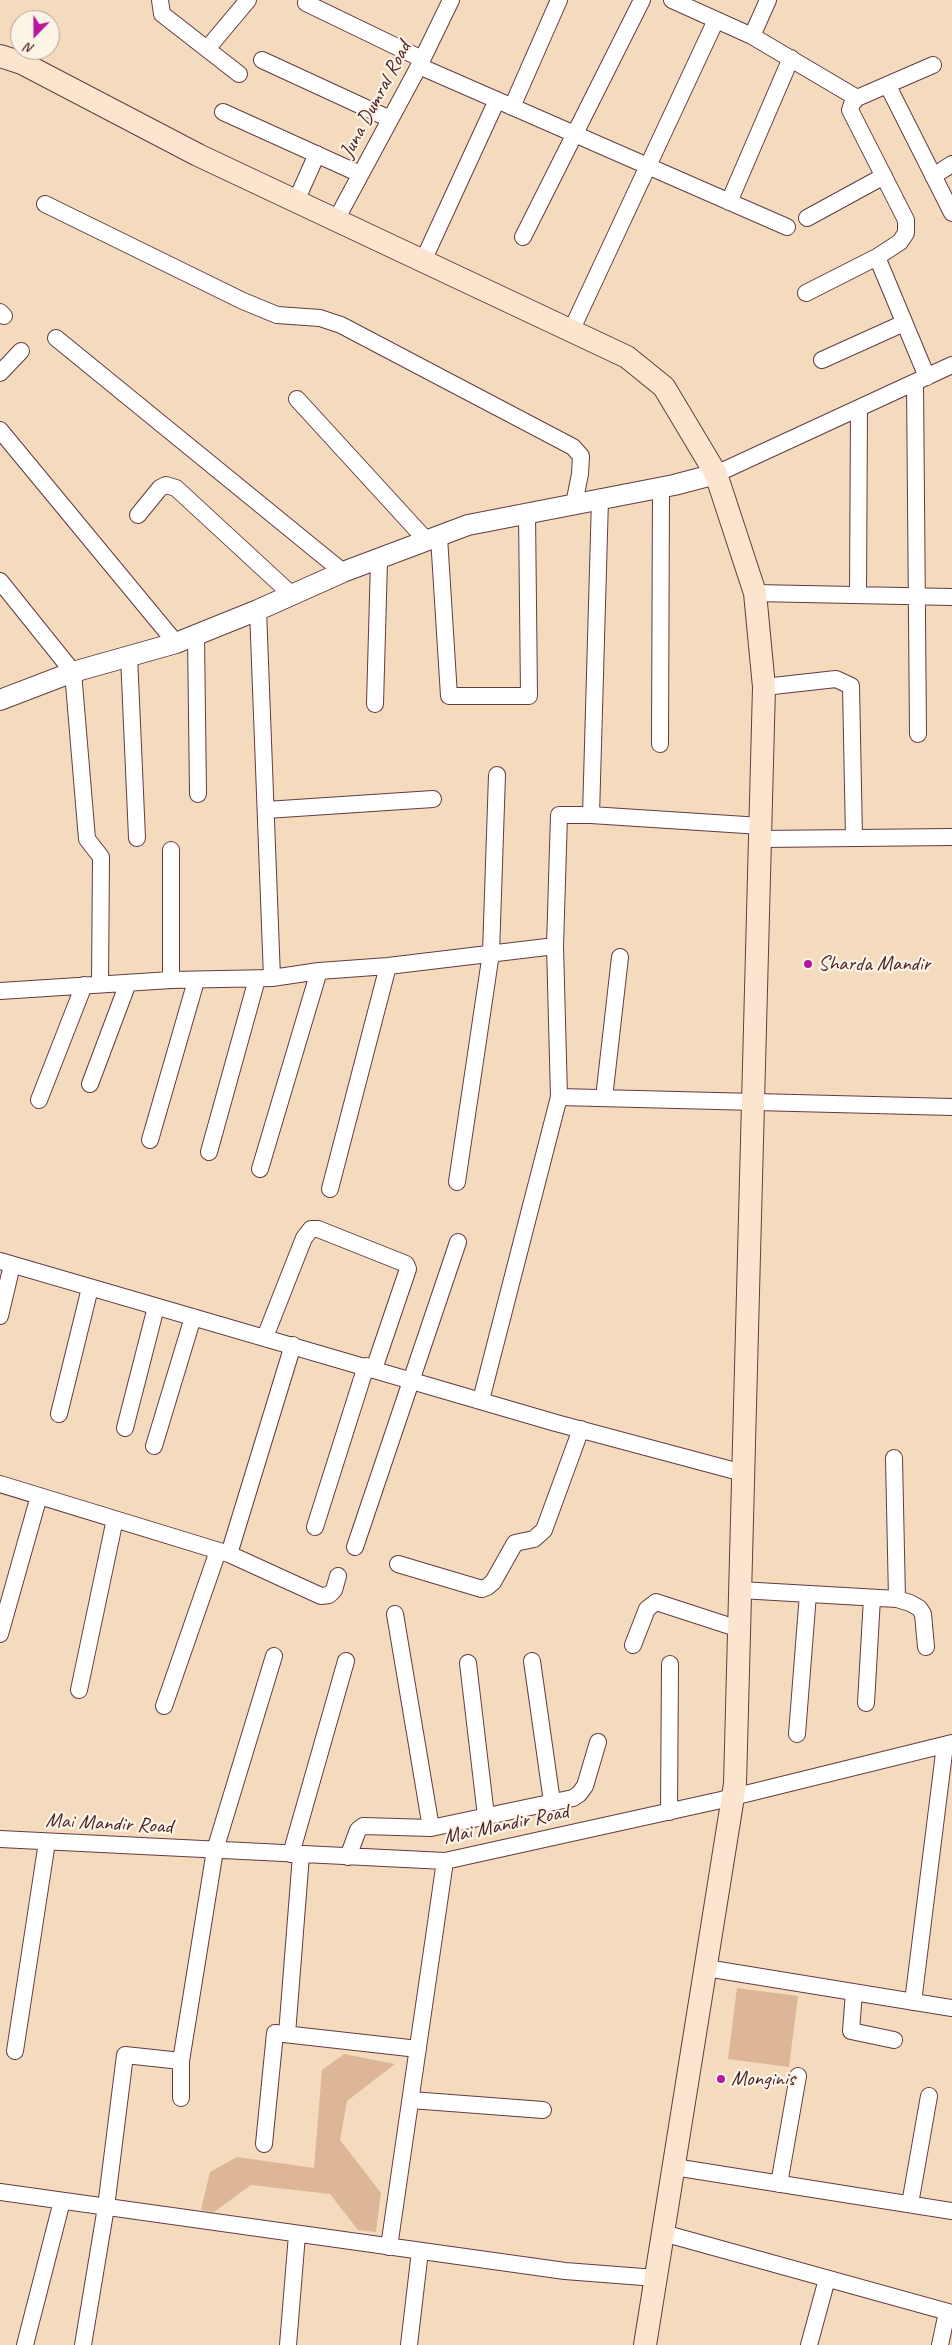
<!DOCTYPE html>
<style>
body{margin:0}
#map{position:relative;width:952px;height:2345px;overflow:hidden;background:#f4dbbd;font-family:Caveat,sans-serif}
canvas{display:block}
.north{position:absolute;left:10px;top:10px;width:50px;height:50px;box-sizing:border-box;background:#fcf5e5;border:1px solid #b59f9b;border-radius:50%;rotate:202deg;font-size:14px;font-weight:700;line-height:20px;text-align:center;color:#4a1f2b}
.north::after{content:'';display:block;margin:auto;width:18px;height:22px;background:#b5179e;clip-path:polygon(50% 0,100% 100%,50% 72%,0 100%)}
</style>
<div id="map">
<canvas width="952" height="2345"></canvas>
<div class="north">N</div>
</div>
<script>
const context = document.querySelector('canvas').getContext('2d');
context.lineJoin = 'round';
function fillPath(path, color) {
  context.fillStyle = color;
  context.fill(path, 'evenodd');
}
function poly(rows) {
  const path = new Path2D();
  for (const r of rows) {
    path.moveTo(r[0], r[1]);
    for (let i = 2; i < r.length; i += 2) path.lineTo(r[i], r[i + 1]);
  }
  return path;
}
function stroke(path, color, width, dash) {
  context.strokeStyle = color;
  context.lineWidth = width;
  context.lineCap = dash ? 'butt' : 'round';
  context.setLineDash(dash || []);
  context.stroke(path);
}
function write(font, color, halo, rows, align = 'center') {
  context.font = font + ' Caveat,sans-serif';
  context.lineWidth = 4.5;
  context.setLineDash([]);
  context.textBaseline = 'middle';
  context.strokeStyle = halo;
  context.fillStyle = color;
  for (const [text, x, y, turn = 0] of rows) {
    context.save();
    context.translate(x, y);
    context.rotate((+turn || 0) * Math.PI / 180);
    context.textAlign = isNaN(turn) ? turn : align;
    if (halo) context.strokeText(text, 0, 0);
    context.fillText(text, 0, 0);
    context.restore();
  }
}
fillPath(poly([
 [737,1988,798,1996,789,2067,728,2059],
 [344,2054,395,2064,347,2101,340,2140,381,2193,376,2232,358,2230,330,2194,251,2185,214,2212,201,2210,210,2172,237,2157,314,2168,322,2070]
]), '#dcb696');
const minor = poly([
 [160,0,162,14,239,74],
 [672,0,752,36,857,98],
 [306,3,422,59],
 [752,36,768,0],
 [207,49,248,0],
 [262,60,390,119],
 [419,66,787,227],
 [888,86,952,213],
 [512,107,559,0],
 [223,112,360,174],
 [933,176,952,164],
 [296,201,317,154],
 [729,202,791,58],
 [45,204,243,301,277,315,320,318,341,325,573,447,581,456,580,474,574,504],
 [807,218,884,176],
 [336,220,419,66,451,0],
 [523,237,642,0],
 [877,257,927,377],
 [423,261,497,100],
 [806,293,877,257,900,242,906,233,906,220,850,110,852,104,857,98,933,65],
 [0,312,4,316],
 [571,331,716,20],
 [56,338,343,572],
 [822,360,904,323],
 [0,373,21,351],
 [915,382,918,734],
 [297,399,427,541],
 [0,430,176,643],
 [716,474,952,365],
 [138,515,160,488,166,485,176,488,292,595],
 [439,537,449,696,529,696,527,513],
 [0,581,73,672,87,839,101,857,100,984],
 [755,593,952,597],
 [858,595,859,408],
 [196,635,198,794],
 [129,656,137,838],
 [764,687,836,679,851,686,854,838],
 [375,704,379,561],
 [660,744,661,488],
 [266,810,433,799],
 [591,815,600,499],
 [761,839,952,837],
 [171,850,171,980],
 [555,946,559,815,591,815,761,826],
 [272,978,319,971,388,966,555,946,559,1097,481,1400],
 [0,991,171,980,272,978,258,610],
 [90,1084,128,983],
 [559,1097,952,1107],
 [604,1098,620,957],
 [39,1100,84,985],
 [150,1140,196,981],
 [209,1152,257,979],
 [260,1169,319,971],
 [457,1182,491,953,497,775],
 [330,1189,388,966],
 [0,1261,556,1423,743,1473],
 [0,1316,12,1265],
 [265,1337,304,1238,311,1229,318,1229,406,1264,408,1269,374,1369],
 [59,1414,90,1288],
 [125,1428,156,1307],
 [154,1446,193,1317],
 [894,1458,897,1599],
 [0,1484,229,1554,293,1345],
 [315,1527,366,1366],
 [355,1547,458,1242],
 [229,1554,321,1596,329,1595,334,1590,338,1576],
 [398,1564,482,1589,487,1587,493,1582,515,1543,534,1539,544,1530,581,1429],
 [740,1590,897,1599,910,1603,919,1608,923,1614,926,1647],
 [395,1614,431,1828],
 [0,1634,39,1496],
 [633,1645,647,1609,656,1602,739,1629],
 [532,1661,552,1802],
 [468,1663,486,1816],
 [79,1690,115,1519],
 [866,1703,872,1598],
 [164,1706,218,1551],
 [797,1734,808,1594],
 [669,1812,670,1664],
 [0,1839,445,1861,721,1800,952,1743],
 [291,1854,346,1661],
 [348,1857,358,1830,363,1826,431,1828,573,1798,579,1794,585,1786,598,1742],
 [706,1968,952,2008],
 [854,1992,851,2031,894,2040],
 [913,2002,945,1745],
 [287,2034,301,1855],
 [15,2051,47,1842],
 [181,2098,181,2061],
 [411,2100,543,2110],
 [264,2144,275,2033,418,2049],
 [674,2167,952,2211],
 [779,2184,798,2076],
 [0,2192,565,2271,656,2278],
 [910,2204,929,2096],
 [663,2233,952,2313],
 [389,2247,445,1861],
 [25,2345,62,2201],
 [83,2345,106,2207,125,2055,181,2061,215,1850,274,1656],
 [288,2345,297,2235],
 [409,2345,420,2251],
 [809,2345,827,2279],
 [940,2345,947,2312]
]);
const tertiary = poly([
 [0,700,73,672,176,643,258,610,343,572,468,525,674,485,716,474]
]);
const secondary = poly([
 [0,56,22,63,198,155,627,357,664,387,716,474,755,593,764,687,735,1784,645,2345]
]);
stroke(minor, '#643b41', 18);
stroke(tertiary, '#643b41', 22);
stroke(secondary, '#643b41', 24);
stroke(minor, '#fff', 16);
stroke(tertiary, '#fff', 20);
stroke(secondary, '#fce5cf', 22);
for (const [x, y, r, color] of [
 [808,964,5,"#b5179e"],
 [721,2079,5,"#b5179e"]
]) {
  const dot = new Path2D();
  dot.arc(x, y, r, 0, 2 * Math.PI);
  context.fillStyle = color;
  context.fill(dot);
  stroke(dot, '#fcf5e5', 2);
}
write('21px', '#4a1f2b', '#fcf5e5', [
 ["Juna Dumral Road",376,100,-62],
 ["Mai Mandir Road",109,1824,3],
 ["Mai Mandir Road",506,1825,-12]
]);
write('21px', '#4a1f2b', '#fcf5e5', [
 ["Sharda Mandir",818,964],
 ["Monginis",731,2079]
], 'left');
</script>
